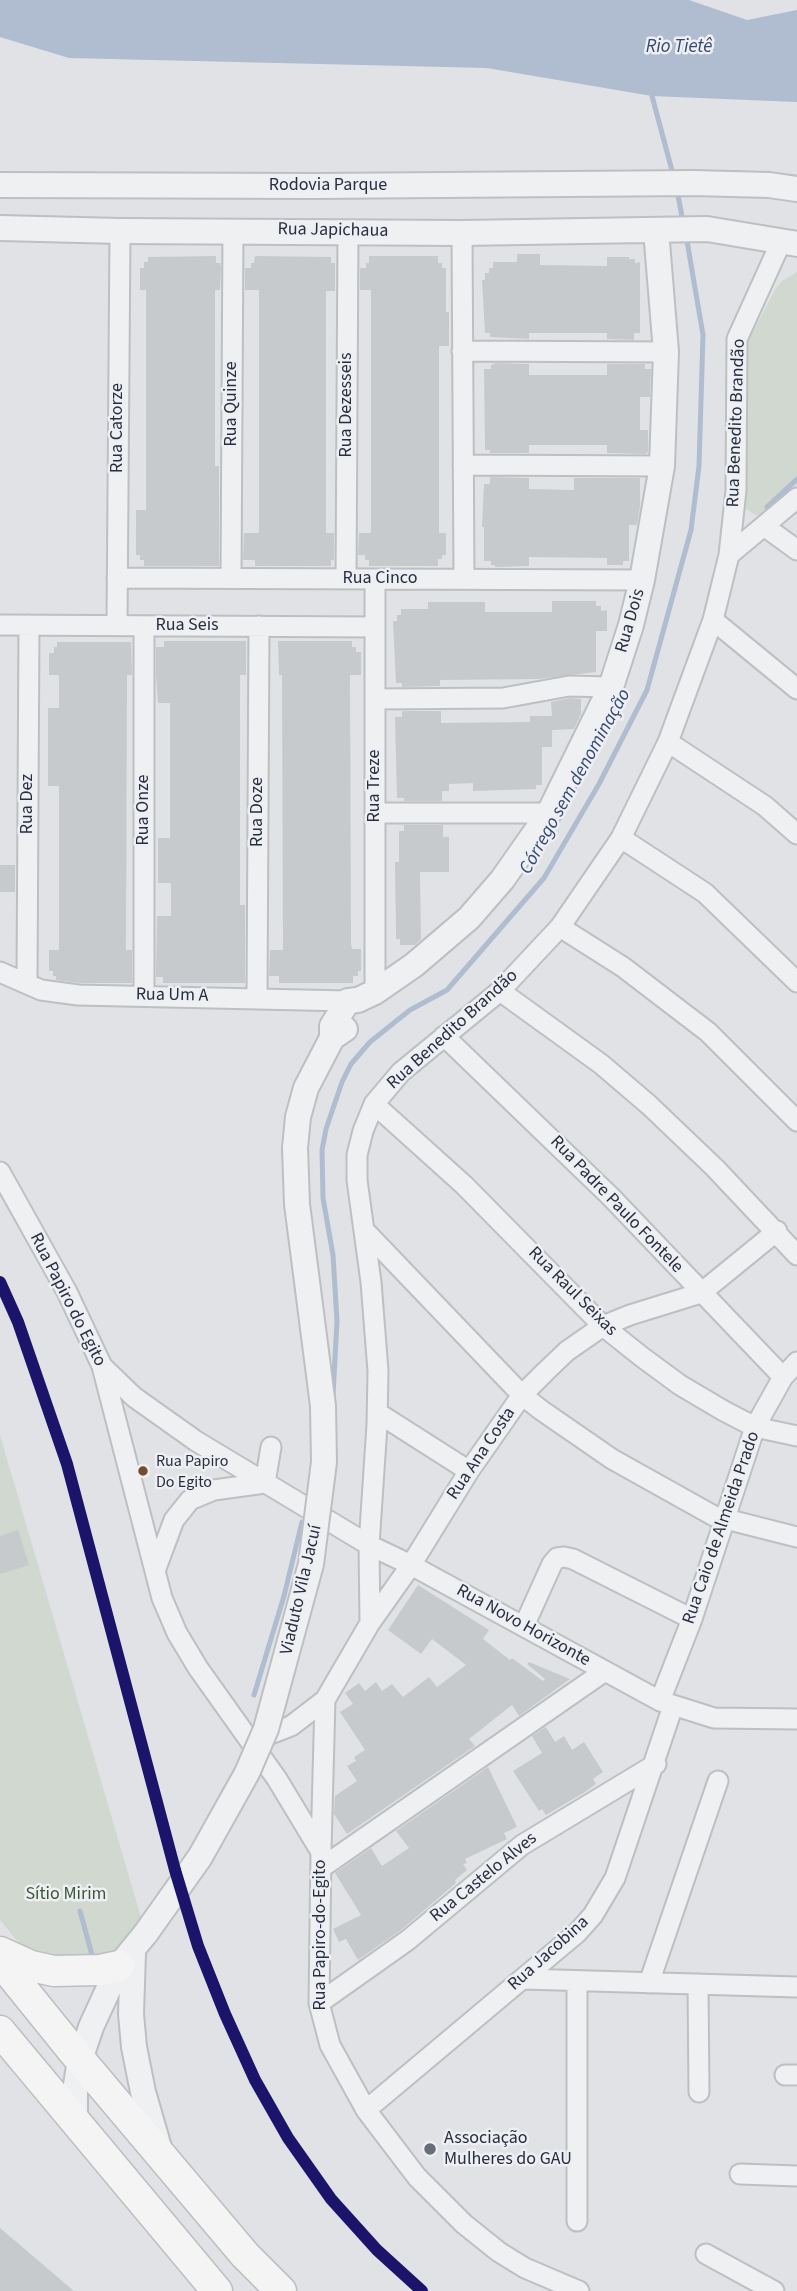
<!DOCTYPE html>
<meta charset="utf-8">
<style>
body{margin:0}
canvas{display:block;background:#e0e2e5}
</style>
<canvas width="797" height="2291"></canvas>
<script>
const context = document.querySelector('canvas').getContext('2d');
context.lineJoin = 'round';
function fillPath(path, color) {
  context.fillStyle = color;
  context.fill(path, 'evenodd');
}
function poly(rows) {
  const path = new Path2D();
  for (const r of rows) {
    path.moveTo(r[0], r[1]);
    for (let i = 2; i < r.length; i += 2) path.lineTo(r[i], r[i + 1]);
  }
  return path;
}
function stroke(path, color, width, dash) {
  context.strokeStyle = color;
  context.lineWidth = width;
  context.lineCap = dash ? 'butt' : 'round';
  context.setLineDash(dash || []);
  context.stroke(path);
}
function write(font, color, halo, rows, align = 'center') {
  context.font = font + ' "Source Sans 3",sans-serif';
  context.lineWidth = 5;
  context.setLineDash([]);
  context.textBaseline = 'middle';
  context.strokeStyle = halo;
  context.fillStyle = color;
  for (const [text, x, y, turn = 0] of rows) {
    context.save();
    context.translate(x, y);
    context.rotate((+turn || 0) * Math.PI / 180);
    context.textAlign = isNaN(turn) ? turn : align;
    if (halo) context.strokeText(text, 0, 0);
    context.fillText(text, 0, 0);
    context.restore();
  }
}
fillPath(poly([
 [797,272,797,485,763,515,756,515,745,508,742,499,748,437,746,356,748,341,776,288,782,281],
 [0,1435,142,1921,111,1953,77,1972,24,1949,0,1920]
]), '#d0d8d0');
fillPath(poly([
 [0,0,689,0,747,20,797,10,797,102,652,96,487,68,69,58,0,37]
]), '#b0bccf');
stroke(poly([
 [652,96,674,178],
 [677,190,683,222],
 [767,507,797,479],
 [333,1395,337,1321,333,1255,323,1198,322,1150,326,1129,342,1082,351,1064,370,1042,410,1010,447,990,544,878,599,784,647,690,691,530,699,466,703,335,686,235],
 [254,1695,284,1596,302,1522],
 [80,1911,92,1955]
]), '#b0bccf', 5);
fillPath(poly([
 [517,254,540,254,540,265,607,266,607,257,629,257,629,259,635,259,635,263,640,262,640,333,634,333,634,340,607,339,607,333,529,333,529,339,490,337,490,333,485,333,482,280,485,280,485,273,489,273,489,268,493,268,493,262,517,262],
 [216,256,216,263,220,263,221,268,220,290,215,290,215,466,219,466,219,566,144,566,144,560,140,560,140,555,136,555,136,510,146,510,146,290,140,290,140,268,144,268,144,262,148,262,148,257],
 [255,256,331,257,331,263,335,263,335,291,326,291,326,533,334,533,334,560,331,560,331,566,255,566,255,560,243,560,244,533,259,533,259,290,245,290,245,268,251,268,251,263,254,263],
 [369,256,438,256,438,263,442,263,442,268,446,268,446,312,449,312,449,346,439,346,439,533,446,533,446,555,442,555,442,559,438,559,438,566,369,566,369,560,365,560,365,555,358,555,359,533,371,533,371,290,360,290,360,268,366,268,366,263,369,263],
 [496,363,529,364,529,375,607,375,607,364,645,364,645,369,651,369,650,397,640,397,640,430,648,430,648,452,645,454,607,453,607,445,529,445,529,453,490,453,490,450,485,450,484,369,491,369,491,365],
 [490,477,529,478,529,489,574,490,574,478,640,478,640,506,637,525,629,525,629,561,623,561,623,565,607,565,607,558,529,557,529,566,495,567,495,565,491,565,491,561,484,561,484,527,482,527,484,484,490,484],
 [552,601,596,601,596,606,601,606,601,611,607,610,607,631,596,631,596,672,538,679,440,680,440,686,402,687,402,683,396,683,393,621,397,621,397,615,401,615,401,609,428,609,428,602,485,602,485,612,552,612],
 [164,641,246,641,246,675,240,675,240,905,245,905,245,983,163,983,163,977,156,977,157,916,171,916,171,883,158,883,158,838,170,838,170,703,158,703,156,675,156,647,164,647],
 [278,641,352,641,352,647,356,647,356,652,361,652,361,675,350,675,351,944,352,949,361,949,361,971,358,971,358,976,353,976,353,983,279,983,279,976,269,976,270,950,283,950,282,675,279,675],
 [57,642,131,642,132,675,127,675,126,950,132,950,132,983,79,983,56,980,56,976,53,976,53,971,49,971,49,950,59,950,59,786,48,786,48,708,59,708,59,675,49,675,49,653,54,653,54,647,57,647],
 [570,698,581,699,581,714,574,729,552,730,552,747,542,747,542,785,536,785,536,789,473,791,473,783,449,784,449,791,442,791,442,801,404,801,404,798,397,798,395,717,402,717,402,711,441,711,441,723,530,722,530,716,552,716,551,702],
 [443,825,443,837,449,837,449,872,420,872,421,939,415,945,400,945,400,939,396,939,396,930,395,862,399,862,399,831,404,831,404,825],
 [0,865,15,865,15,892,0,892],
 [18,1530,29,1565,0,1574,0,1536],
 [418,1585,489,1630,483,1639,510,1660,512,1658,543,1681,545,1679,527,1664,529,1662,570,1679,519,1716,512,1705,469,1739,475,1746,347,1834,334,1814,335,1796,357,1781,347,1766,356,1761,354,1757,365,1750,340,1712,353,1704,345,1693,359,1683,365,1691,376,1682,382,1691,392,1684,403,1697,429,1677,437,1687,466,1665,432,1639,421,1654,388,1630],
 [546,1727,555,1742,564,1736,572,1750,584,1742,603,1772,593,1779,596,1784,585,1792,546,1815,542,1809,539,1811,513,1771,542,1753,532,1736],
 [488,1767,517,1827,504,1833,507,1839,465,1859,467,1863,463,1864,467,1870,455,1880,456,1883,401,1930,358,1960,346,1939,339,1942,333,1929,361,1915,335,1873,371,1848,382,1866,409,1848,396,1831],
 [0,2228,47,2268,74,2291,0,2291]
]), '#c7cacd');
const minor = poly([
 [462,233,464,579],
 [462,351,666,352],
 [463,465,662,466],
 [764,526,797,550],
 [729,555,797,498],
 [117,578,642,580],
 [231,578,233,230],
 [346,579,348,232],
 [375,579,375,992],
 [713,620,797,689],
 [0,625,375,627],
 [117,625,120,231],
 [375,699,503,698,569,686,611,687],
 [668,742,765,806,797,834],
 [375,813,549,813],
 [621,838,705,893,797,982],
 [560,927,623,967,708,1032,797,1121],
 [0,972,41,990,78,995,348,1001],
 [27,982,29,625],
 [500,991,601,1064,649,1105,715,1168,797,1255],
 [144,995,144,626],
 [257,998,259,626],
 [444,1036,611,1197,783,1377],
 [374,1104,464,1185,603,1326,642,1357,680,1385,724,1411,755,1427,797,1436],
 [0,1172,67,1292,102,1366,155,1571,162,1598,177,1633,198,1668,277,1779,321,1852,319,2003,330,2045,366,2110,417,2177,464,2224,499,2252,525,2268,579,2291],
 [364,1230,522,1395,541,1410,612,1459,714,1516,797,1537],
 [104,1368,134,1397,196,1441,369,1545,411,1565,660,1701,714,1718,797,1719],
 [378,1413,469,1471],
 [265,1483,271,1447],
 [155,1571,174,1520,190,1500,214,1490,265,1483],
 [370,1623,369,1545,377,1425,378,1371,371,1282,357,1180,357,1155,363,1131,374,1104,401,1072,500,991,560,927,621,838,668,742,713,620,729,555,736,490,737,339,781,242],
 [524,1626,552,1564,557,1558,564,1557,573,1559,692,1619],
 [660,1701,692,1619,755,1427,783,1377,797,1362],
 [255,1740,291,1726,325,1700,370,1623,411,1565,469,1471,522,1395,545,1372,567,1351,603,1326,630,1315,701,1293,777,1231],
 [321,1850,325,1700],
 [321,1868,605,1671],
 [523,1979,797,1987],
 [577,1982,577,2221],
 [649,1983,718,1781],
 [698,1984,699,2092],
 [319,2003,408,1940,522,1845,656,1764],
 [785,2075,797,2075],
 [366,2110,577,1933,593,1915,615,1878,673,1706],
 [740,2174,797,2176],
 [706,2254,774,2291]
]);
const tertiary = poly([
 [0,185,316,186,694,183,769,185,797,189],
 [0,228,120,231,462,233,707,229,797,244],
 [332,1038,332,1026,348,1001,358,1000,375,992,414,965,469,918,502,880,549,813,611,687,631,625,642,580,662,466,666,352,656,230],
 [295,1148,298,1117,306,1088,332,1038,345,1029],
 [133,1953,131,2014,134,2047,143,2092,160,2151],
 [75,2121,75,2091,80,2060,91,2027,119,1966,146,1933]
]);
const primary = poly([
 [0,1952,31,1966,54,1971,100,1970,119,1966],
 [0,1961,72,2050,245,2255,281,2291],
 [0,2031,217,2291]
]);
stroke(minor, '#bdbfc2', 23);
stroke(tertiary, '#bdbfc2', 28);
stroke(primary, '#bcbec2', 33);
stroke(minor, '#eff0f1', 19);
stroke(tertiary, '#eff0f1', 24);
stroke(primary, '#f4f4f5', 30);
const tertiaryBridge = poly([
 [146,1933,200,1857,247,1773,266,1729,311,1564,324,1462,323,1406,297,1204,295,1148]
]);
stroke(tertiaryBridge, '#bdbfc2', 28, []);
stroke(tertiaryBridge, '#eff0f1', 24);
stroke(poly([
 [0,1282,18,1322,67,1464,175,1870,198,1946,225,2014,255,2080,288,2138,331,2199,377,2250,422,2291]
]), '#1c146b', 12);
for (const [x, y, r, color] of [
 [143,1471,6,"#7a4b2a"],
 [430,2149,7,"#686d77"]
]) {
  const dot = new Path2D();
  dot.arc(x, y, r, 0, 2 * Math.PI);
  context.fillStyle = color;
  context.fill(dot);
  stroke(dot, '#edeff4', 2.5);
}
write('16px', '#282e3c', '#edeff4', [
 ["Rua Papiro",156,1462],
 ["Do Egito",156,1483]
], 'left');
write('18px', '#282e3c', '#edeff4', [
 ["Rodovia Parque",328,186],
 ["Rua Japichaua",333,231,1],
 ["Rua Quinze",232,404,-90],
 ["Rua Dezesseis",347,405,-90],
 ["Rua Benedito Brandão",737,423,-88],
 ["Rua Catorze",118,428,-90],
 ["Rua Cinco",380,579],
 ["Rua Dois",631,621,-74],
 ["Rua Seis",187,626],
 ["Rua Treze",375,786,-90],
 ["Rua Dez",28,804,-90],
 ["Rua Onze",144,810,-90],
 ["Rua Doze",258,812,-90],
 ["Rua Um A",172,996,1],
 ["Rua Benedito Brandão",453,1030,-42],
 ["Rua Padre Paulo Fontele",616,1205,46],
 ["Rua Raul Seixas",572,1292,45],
 ["Rua Papiro do Egito",67,1300,63],
 ["Rua Ana Costa",482,1454,-56],
 ["Rua Caio de Almeida Prado",722,1528,-71],
 ["Viaduto Vila Jacuí",302,1590,-77],
 ["Rua Novo Horizonte",523,1626,29],
 ["Rua Castelo Alves",484,1878,-39],
 ["Rua Papiro-do-Egito",321,1935,-90],
 ["Rua Jacobina",549,1954,-42]
]);
write('18px', '#3a5736', '#edeff4', [
 ["Sítio Mirim",66,1895]
]);
write('18px', '#282e3c', '#edeff4', [
 ["Associação",444,2139],
 ["Mulheres do GAU",444,2160]
], 'left');
write('italic 19px', '#35496e', '#edeff4', [
 ["Rio Tietê",679,48],
 ["Córrego sem denominação",576,782,-61]
]);
</script>
